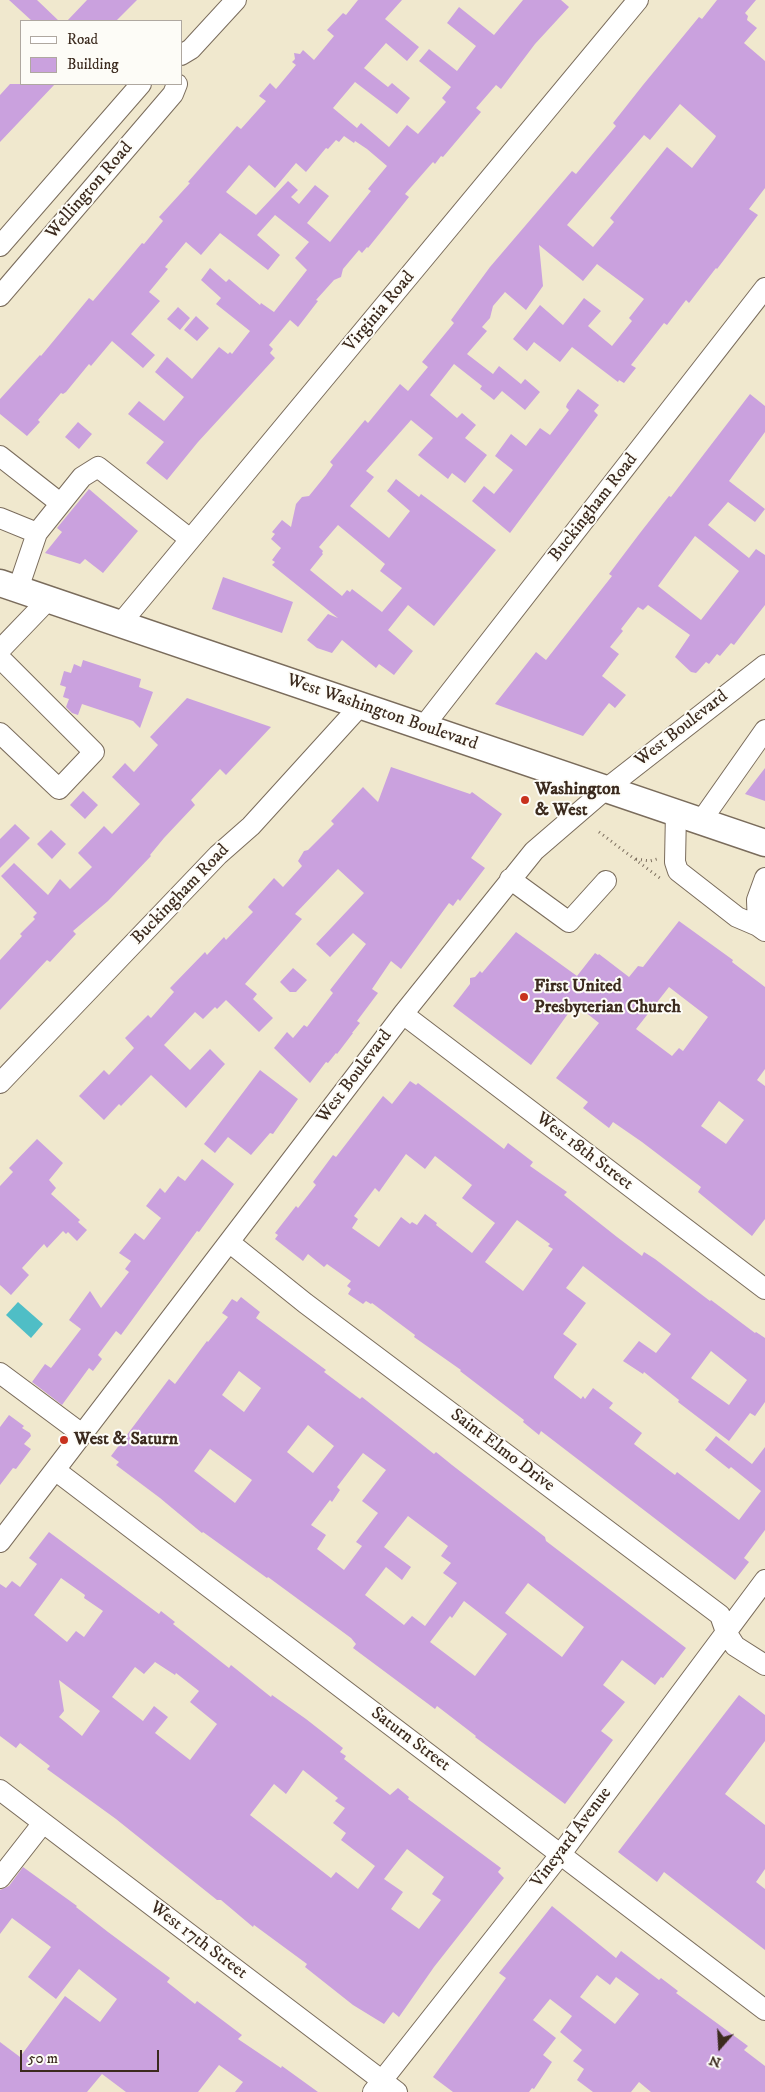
<!DOCTYPE html>
<style>
body{margin:0}
#map{position:relative;width:765px;height:2092px;overflow:hidden;background:#f0e8ce;font-family:"IM FELL DW Pica",serif}
canvas{display:block}
.legend{position:absolute;left:20px;top:20px;width:162px;height:65px;box-sizing:border-box;background:#fdfcf7;border:1px solid #afa8a0;margin:0;padding:6px 9px;list-style:none;font-size:15px;color:#3b2a1e}
.legend li{display:flex;align-items:center;gap:10px;height:25px}
.legend b{width:25px;border:1px solid #afa8a0}
.north{position:absolute;left:695px;top:2022px;width:50px;height:50px;-webkit-text-stroke:4px #fdfcf7;paint-order:stroke;rotate:199deg;font-size:14px;font-weight:700;line-height:20px;text-align:center;color:#3b2a1e}
.north::after{content:'';display:block;margin:auto;width:18px;height:22px;background:#3b2a1e;clip-path:polygon(50% 0,100% 100%,50% 72%,0 100%)}
.scale{position:absolute;left:20px;top:2050px;width:139px;height:22px;box-sizing:border-box;border:2px solid #3b2a1e;border-top:0;padding-left:6px;font-size:15px;line-height:18px;white-space:nowrap;color:#3b2a1e;-webkit-text-stroke:4px #fdfcf7;paint-order:stroke}
</style>
<div id="map">
<canvas width="765" height="2092"></canvas>
<ul class="legend">
<li><b style="height:6px;background:#fff"></b>Road</li>
<li><b style="height:14px;background:#caa1de"></b>Building</li>
</ul>
<div class="north">N</div>
<div class="scale">50 m</div>
</div>
<script>
const context = document.querySelector('canvas').getContext('2d');
context.lineJoin = 'round';
function fillPath(path, color) {
  context.fillStyle = color;
  context.fill(path, 'evenodd');
}
function poly(rows) {
  const path = new Path2D();
  for (const r of rows) {
    path.moveTo(r[0], r[1]);
    for (let i = 2; i < r.length; i += 2) path.lineTo(r[i], r[i + 1]);
  }
  return path;
}
function stroke(path, color, width, dash) {
  context.strokeStyle = color;
  context.lineWidth = width;
  context.lineCap = dash ? 'butt' : 'round';
  context.setLineDash(dash || []);
  context.stroke(path);
}
function write(font, color, halo, rows, align = 'center') {
  context.font = font + ' "IM FELL DW Pica",serif';
  context.lineWidth = 4;
  context.setLineDash([]);
  context.textBaseline = 'middle';
  context.strokeStyle = halo;
  context.fillStyle = color;
  for (const [text, x, y, turn = 0] of rows) {
    context.save();
    context.translate(x, y);
    context.rotate((+turn || 0) * Math.PI / 180);
    context.textAlign = isNaN(turn) ? turn : align;
    if (halo) context.strokeText(text, 0, 0);
    context.fillText(text, 0, 0);
    context.restore();
  }
}
fillPath(poly([
 [18,1302,43,1324,31,1338,6,1315]
]), '#4fbec6');
fillPath(poly([
 [9,0,37,0,59,21,32,21],
 [87,0,137,0,116,21,67,21],
 [358,0,402,0,385,19,419,47,407,61,386,43,364,68,388,87,392,83,410,98,397,114,355,82,333,108,357,128,361,123,389,147,407,125,418,134,446,102,442,98,451,87,419,61,429,49,457,71,476,46,447,23,459,7,494,35,523,0,561,0,569,7,535,44,501,89,496,85,476,108,481,112,443,157,441,156,435,164,433,162,405,194,409,197,368,248,367,247,362,253,359,250,343,269,341,277,334,280,316,300,318,301,298,327,290,320,269,345,273,349,270,353,275,358,198,442,167,480,146,463,164,442,128,414,139,401,164,421,184,397,155,372,167,357,192,379,219,347,228,354,230,352,232,354,250,331,216,304,221,298,201,280,210,268,226,282,229,279,260,305,261,303,274,312,307,270,295,258,309,242,275,215,257,235,280,255,268,270,220,233,201,255,186,242,165,267,168,269,149,292,160,301,131,334,155,355,143,368,112,341,91,366,89,364,66,392,63,394,61,393,38,420,40,422,27,436,0,414,0,399,40,355,41,356,89,298,93,301,142,243,144,244,163,221,159,217,190,183,188,182,237,126,241,129,266,101,259,96,270,83,276,89,296,65,292,62,295,59,294,53,300,54,303,50,314,60,334,36,327,30,343,13,346,15],
 [344,136,354,143,355,141,367,149,387,166,368,189,371,191,330,242,307,223,329,196,315,185,299,204,291,197,298,190,288,181,256,215,226,192,249,165,275,188,296,163,306,172,326,148,328,149,336,140,339,142],
 [717,0,756,0,745,13,748,16,747,20,757,28,744,43,765,61,765,188,749,209,758,215,717,269,716,268,689,303,686,300,667,325,664,323,631,365,636,368,624,383,619,380,618,382,572,347,560,362,534,342,527,351,513,339,540,305,563,325,584,298,601,311,588,326,612,346,632,321,629,318,644,299,597,264,583,281,539,245,543,286,526,310,505,292,493,306,490,318,482,327,487,331,467,354,493,374,499,366,521,384,525,379,540,392,525,410,502,391,494,400,480,389,482,386,454,364,430,395,457,418,462,413,476,425,465,438,487,455,465,483,452,473,448,479,418,455,433,438,411,420,366,471,374,477,350,506,389,538,410,511,387,491,396,479,419,497,421,494,496,550,434,626,408,605,388,630,413,651,394,675,379,664,376,668,342,640,332,653,317,648,307,640,328,614,338,618,272,565,275,562,272,560,281,548,271,539,275,534,272,532,282,520,291,527,296,504,302,497,309,496,326,475,333,465,330,462,365,420,368,423,400,384,408,391,428,367,422,362,454,323,451,320,490,267,572,171,576,174,616,126,613,123,643,85,699,17,702,19],
 [680,104,716,136,715,138,692,168,667,147,610,218,614,222,593,247,567,225,644,135,650,140],
 [338,525,385,564,380,571,402,588,382,612,352,589,350,592,347,590,342,596,310,570,323,554,322,553,323,551,319,547],
 [10,84,55,84,0,142,0,95],
 [178,307,190,318,180,330,167,319],
 [196,316,209,328,197,341,184,330],
 [578,389,599,405,594,411,598,415,510,533,472,501,484,486,494,494,513,470,495,456,511,434,526,446,540,428,550,435,569,410,566,407,567,404],
 [750,394,765,406,765,432,729,481,765,509,755,522,728,502,708,525,749,558,756,549,765,555,765,605,734,645,731,643,720,656,717,654,709,664,706,662,698,671,696,673,691,672,675,657,690,635,648,605,643,610,638,607,621,629,623,631,610,647,619,654,602,676,626,695,615,708,609,703,583,736,495,704,536,652,546,660,612,576,609,574,640,533,669,496,671,497],
 [695,536,739,571,701,620,658,586],
 [78,422,92,434,79,449,65,437],
 [89,489,138,531,103,573,85,559,80,564,45,553,62,532,57,528],
 [223,577,293,602,282,633,212,609],
 [83,660,141,679,139,687,153,692,140,728,133,721,82,704,78,715,72,713,66,707,69,699,63,697,66,687,60,685,64,671,71,673,74,664,81,667],
 [187,698,271,727,226,775,220,769,191,800,195,805,164,838,150,855,151,856,108,901,73,931,76,934,50,962,47,960,0,1010,0,960,22,936,20,934,35,919,33,917,37,913,1,876,14,863,48,895,60,879,70,889,92,867,78,853,104,826,112,834,140,804,112,777,125,763,134,772,158,745,150,737],
 [391,767,470,794,472,792,502,814,471,858,485,868,460,901,458,899,453,906,449,903,401,969,391,961,372,989,378,993,357,1021,360,1023,352,1033,353,1033,337,1054,336,1053,328,1063,326,1062,310,1083,274,1048,287,1032,293,1038,304,1025,307,1027,333,993,330,990,366,944,353,933,330,957,316,944,364,893,338,869,295,914,302,919,245,984,257,994,253,999,273,1018,259,1032,226,1000,217,1009,215,1007,203,1019,195,1012,164,1045,190,1070,210,1049,225,1064,186,1108,151,1075,121,1106,119,1104,104,1120,79,1096,104,1070,109,1075,134,1048,125,1038,148,1015,151,1018,174,992,170,988,205,952,207,955,224,937,226,940,253,912,248,907,274,878,283,887,302,866,298,861,304,851,308,850,334,824,331,821,363,787,378,802],
 [765,768,765,801,745,794],
 [83,791,98,805,85,819,70,805],
 [15,824,30,838,0,868,0,839],
 [51,830,66,844,52,859,37,844],
 [679,921,733,960,732,962,765,987,765,1069,757,1080,765,1086,765,1219,752,1236,698,1192,701,1187,642,1142,613,1122,609,1128,583,1108,588,1102,556,1078,599,1023,575,1004,531,1065,453,1006,470,984,470,978,475,977,480,971,482,973,516,932,577,976,595,953,598,955,599,954,629,977,638,966,643,967],
 [669,987,708,1017,683,1051,679,1048,672,1056,636,1029],
 [719,1101,744,1120,726,1144,701,1126],
 [293,968,307,980,296,992,290,992,280,982],
 [260,1070,298,1099,273,1134,270,1133,251,1155,228,1137,215,1153,204,1144],
 [410,1081,416,1085,418,1083,504,1149,508,1143,533,1162,530,1166,567,1192,564,1195,617,1237,642,1256,644,1252,655,1259,710,1301,711,1300,755,1333,756,1332,765,1338,765,1402,755,1416,750,1413,729,1441,678,1402,679,1400,644,1372,643,1374,623,1361,639,1341,656,1353,671,1334,583,1266,566,1288,586,1303,563,1334,577,1344,554,1376,554,1378,581,1399,583,1396,585,1399,593,1388,613,1403,609,1408,642,1433,634,1444,675,1475,677,1472,739,1520,761,1491,731,1467,729,1469,705,1450,716,1436,752,1464,765,1447,765,1530,744,1558,749,1562,735,1580,541,1431,539,1435,523,1422,524,1420,460,1371,461,1370,414,1337,415,1335,372,1303,371,1304,366,1301,363,1304,348,1294,351,1289,347,1286,351,1281,327,1264,324,1267,308,1254,303,1261,275,1239,278,1235,275,1233,296,1206,298,1208,316,1185,313,1182,333,1155,336,1157,383,1096,392,1104],
 [406,1154,425,1169,435,1156,472,1185,462,1198,495,1223,472,1253,436,1225,437,1223,425,1214,417,1225,412,1222,410,1224,401,1217,379,1247,352,1228,358,1219,354,1216,375,1188,379,1192],
 [517,1220,550,1244,548,1246,553,1249,523,1291,485,1262],
 [711,1351,747,1380,729,1405,691,1378],
 [37,1139,63,1163,49,1180,56,1188,51,1194,80,1220,78,1222,87,1230,77,1241,68,1232,66,1234,63,1231,47,1248,44,1244,22,1268,29,1275,11,1295,0,1285,0,1186,13,1172,9,1168],
 [202,1159,234,1184,199,1232,197,1231,121,1335,116,1331,98,1355,102,1359,93,1371,89,1368,62,1405,32,1382,45,1364,51,1368,81,1329,69,1320,90,1291,101,1308,129,1272,125,1269,131,1261,119,1253,135,1233,144,1240,161,1218,146,1206,160,1188,165,1193,178,1176,185,1181],
 [241,1297,260,1312,256,1318,326,1370,324,1372,360,1399,362,1397,434,1454,436,1452,452,1465,545,1537,546,1541,686,1648,663,1678,661,1677,655,1685,622,1660,603,1685,625,1702,601,1731,613,1740,565,1804,475,1737,476,1736,437,1706,435,1709,353,1648,356,1644,351,1638,268,1577,267,1578,203,1532,202,1533,160,1498,116,1465,119,1462,111,1456,169,1379,175,1384,207,1341,208,1342,228,1317,222,1313,232,1299,237,1302],
 [239,1371,261,1388,244,1412,222,1395],
 [308,1425,334,1446,313,1473,287,1452],
 [210,1449,252,1480,235,1503,194,1471],
 [363,1453,386,1470,362,1501,378,1513,356,1542,362,1546,344,1570,317,1549,326,1535,311,1525,330,1500,332,1502,340,1490,337,1487],
 [408,1516,448,1546,441,1556,451,1563,443,1573,457,1583,425,1626,412,1616,404,1625,365,1595,386,1567,402,1580,411,1567,384,1547],
 [528,1583,584,1627,562,1657,505,1613],
 [464,1601,507,1634,475,1676,430,1642,450,1616,452,1618],
 [9,1415,24,1426,22,1428,30,1433,31,1436,24,1444,31,1449,16,1469,13,1468,0,1485,0,1427],
 [49,1532,159,1614,161,1611,175,1622,173,1624,229,1668,231,1665,271,1697,272,1695,306,1719,343,1748,340,1752,346,1756,344,1759,390,1795,398,1788,409,1797,408,1799,501,1868,498,1872,504,1878,434,1967,399,2017,393,2012,384,2024,353,2005,305,1967,307,1964,254,1925,253,1927,221,1900,217,1900,116,1819,47,1769,50,1766,20,1743,16,1748,0,1736,0,1584,6,1588,12,1581,20,1587,37,1564,29,1558],
 [61,1578,85,1595,84,1598,103,1611,84,1637,76,1631,67,1642,34,1615],
 [155,1662,175,1675,176,1673,199,1691,190,1702,217,1724,190,1760,155,1733,168,1717,154,1706,143,1721,112,1697,135,1667,144,1674],
 [59,1680,100,1711,82,1736,59,1717,64,1711],
 [303,1770,338,1798,335,1801,345,1808,333,1823,346,1833,341,1840,375,1866,358,1889,336,1872,331,1878,250,1815,274,1784,286,1794],
 [407,1849,444,1877,432,1894,441,1900,419,1929,391,1909,403,1892,384,1879],
 [739,1695,765,1715,765,1741,725,1794,765,1825,765,1869,756,1882,765,1889,765,1950,664,1872,657,1882,618,1852],
 [23,1867,77,1906,76,1907,108,1932,170,1978,167,1982,195,2004,197,2001,242,2035,238,2039,281,2068,282,2066,318,2092,235,2092,243,2082,219,2065,198,2092,126,2092,102,2074,87,2092,0,2092,0,2042,20,2057,65,1996,100,2022,117,1999,79,1969,56,1999,28,1977,51,1947,12,1918,0,1934,0,1890,9,1886],
 [552,1906,616,1958,621,1951,659,1980,661,1978,678,1991,676,1993,748,2046,744,2050,765,2066,765,2092,651,2092,639,2082,631,2092,593,2092,577,2080,584,2069,573,2061,582,2050,560,2032,572,2016,550,1999,533,2020,556,2038,543,2055,552,2062,534,2089,532,2088,529,2092,453,2092,433,2077,506,1978,499,1973],
 [597,1975,610,1985,616,1977,639,1994,615,2024,580,1997]
]), '#caa1de');
const minor = poly([
 [181,55,191,49,236,0],
 [0,246,141,84],
 [0,296,173,94,177,84],
 [0,456,60,503],
 [0,518,37,533,82,477,98,467,190,539],
 [18,589,37,533],
 [121,623,638,0],
 [0,650,48,600],
 [0,658,94,752,59,789,0,733],
 [423,727,765,288],
 [676,812,675,862,678,871,737,917,758,926,765,931],
 [701,821,765,730],
 [510,879,569,922,606,881],
 [758,926,757,900,765,878],
 [403,1014,765,1289],
 [0,1083,218,855,251,826,360,706],
 [229,1242,305,1303,720,1615,726,1632,735,1646,765,1665],
 [0,1373,82,1434],
 [55,1470,765,2010],
 [0,1542,403,1014,534,851,606,789,765,665],
 [0,1790,397,2092],
 [0,1878,43,1823],
 [373,2092,560,1855,765,1580]
]);
const major = poly([
 [0,583,765,843]
]);
stroke(minor, '#7a6c5c', 22);
stroke(major, '#7a6c5c', 29);
stroke(poly([
 [599,832,661,879],
 [636,859,650,861,657,859]
]), '#7a6c5c', 3, [1, 4]);
stroke(minor, '#fff', 20);
stroke(major, '#fff', 26);
for (const [x, y, r, color] of [
 [525,800,5,"#c8321e"],
 [524,997,5,"#c8321e"],
 [64,1440,5,"#c8321e"]
]) {
  const dot = new Path2D();
  dot.arc(x, y, r, 0, 2 * Math.PI);
  context.fillStyle = color;
  context.fill(dot);
  stroke(dot, '#fdfcf7', 2);
}
write('18px', '#3b2a1e', '#fdfcf7', [
 ["Wellington Road",90,191,-49],
 ["Virginia Road",380,312,-50],
 ["Buckingham Road",594,508,-52],
 ["West Washington Boulevard",382,713,19],
 ["West Boulevard",682,729,-38],
 ["Buckingham Road",181,895,-46],
 ["West Boulevard",355,1077,-53],
 ["West 18th Street",584,1152,37],
 ["Saint Elmo Drive",502,1451,37],
 ["Saturn Street",410,1740,37],
 ["Vineyard Avenue",572,1838,-53],
 ["West 17th Street",198,1941,37]
]);
write('bold 18px', '#3b2a1e', '#fdfcf7', [
 ["Washington",535,790],
 ["& West",535,811],
 ["First United",534,987],
 ["Presbyterian Church",534,1008],
 ["West & Saturn",74,1440]
], 'left');
</script>
